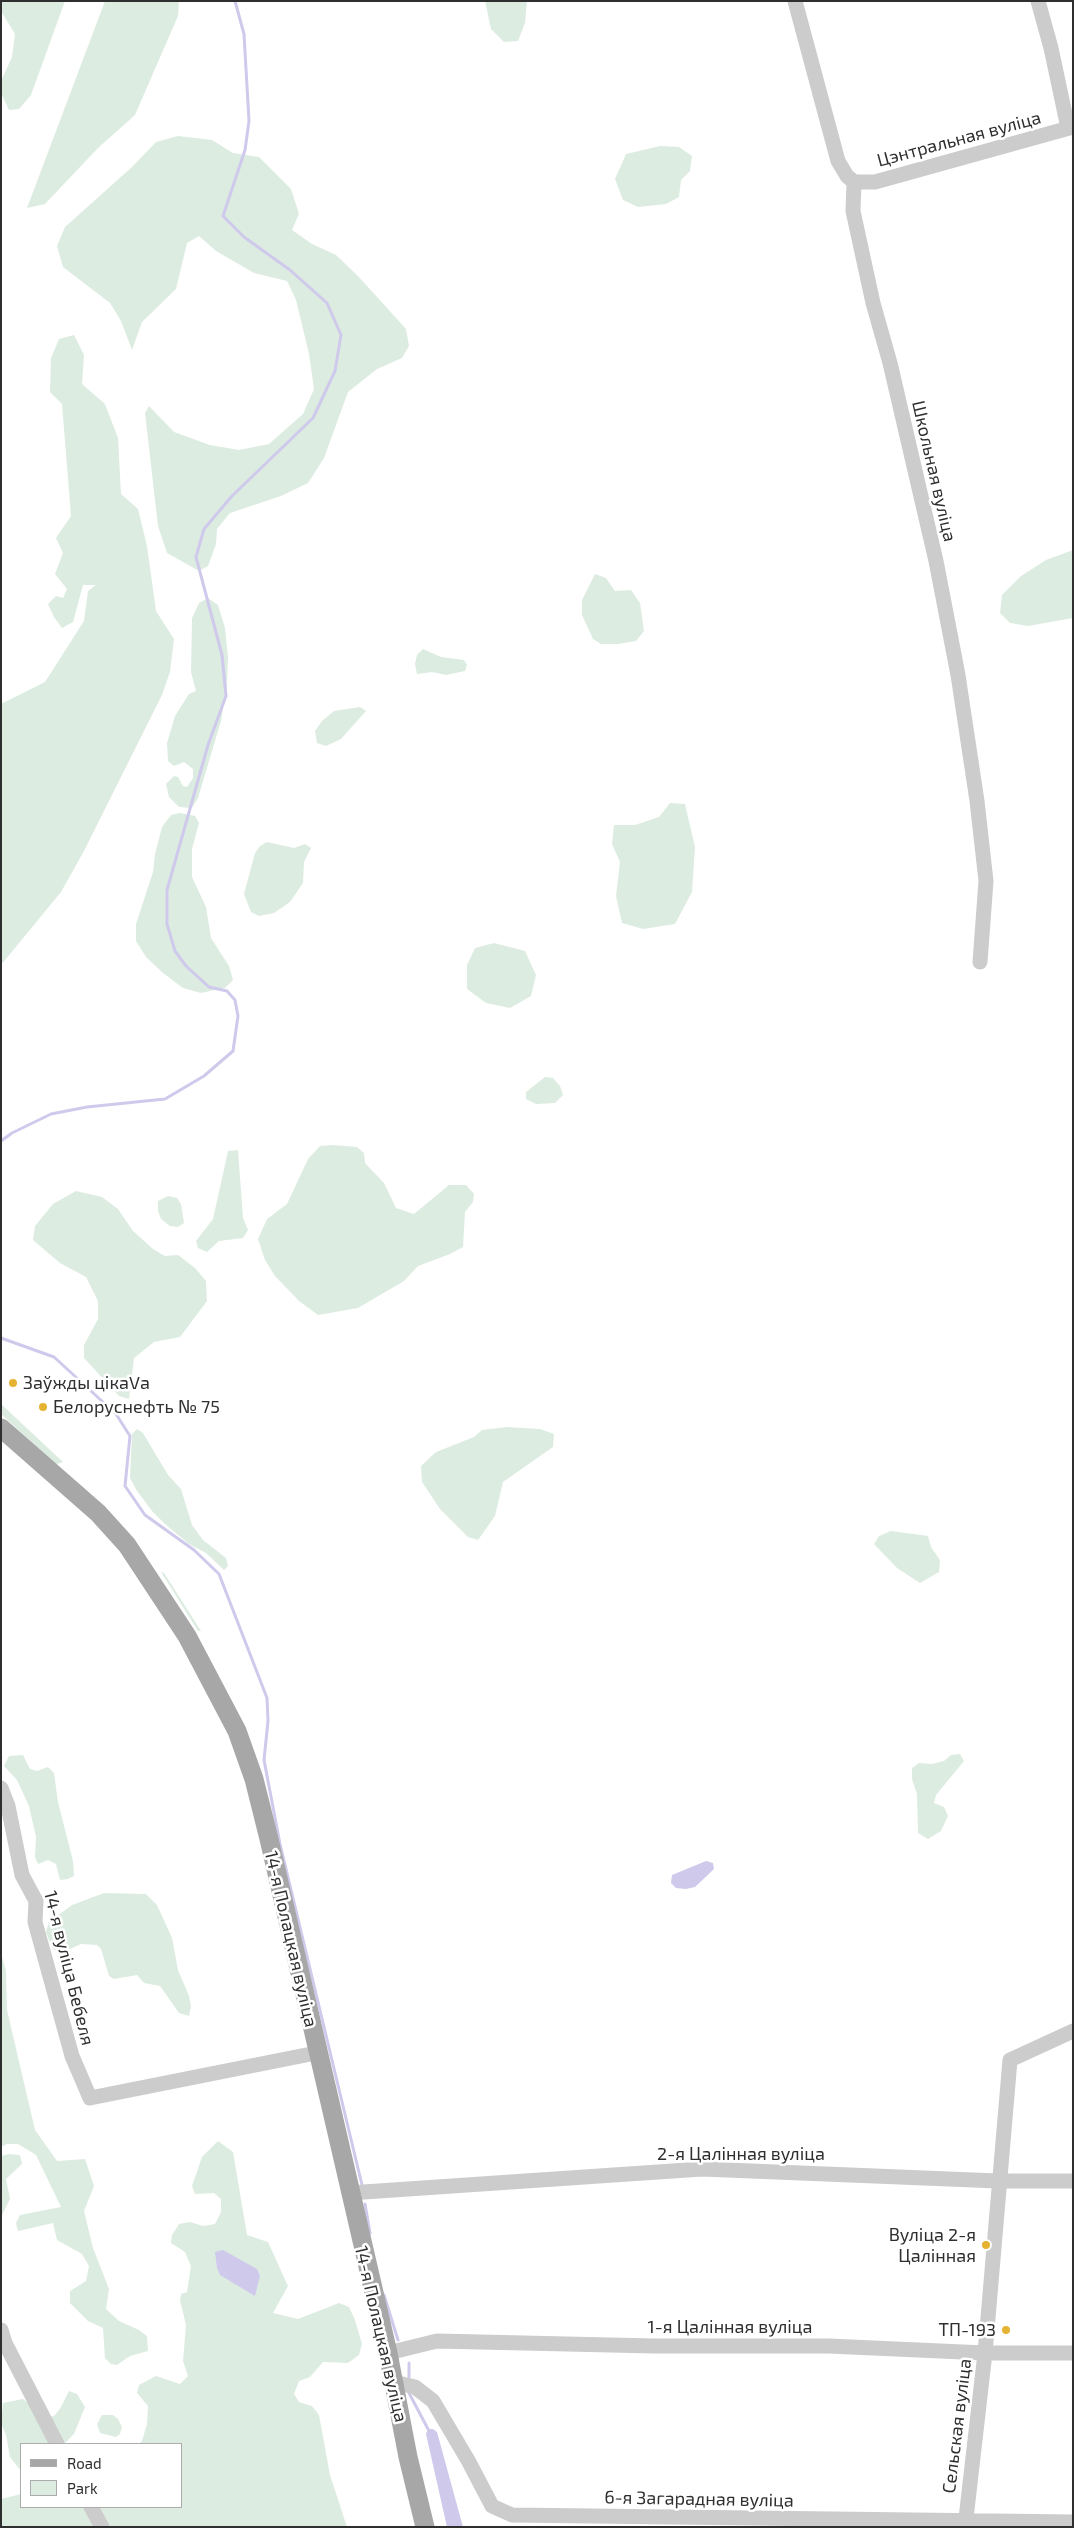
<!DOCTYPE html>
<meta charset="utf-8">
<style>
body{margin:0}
#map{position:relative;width:1074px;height:2528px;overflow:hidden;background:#fff;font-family:"Exo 2",sans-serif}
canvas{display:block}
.frame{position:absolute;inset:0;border:2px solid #2f2f2f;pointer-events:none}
.legend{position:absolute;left:20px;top:2443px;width:162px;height:65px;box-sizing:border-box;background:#fff;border:1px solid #acacac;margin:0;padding:6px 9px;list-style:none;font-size:15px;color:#2f2f2f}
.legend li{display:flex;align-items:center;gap:10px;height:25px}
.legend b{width:25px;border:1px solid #acacac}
</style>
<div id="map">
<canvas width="1074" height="2528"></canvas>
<div class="frame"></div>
<ul class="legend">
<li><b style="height:6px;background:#a7a7a7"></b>Road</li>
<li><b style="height:14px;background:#ddece1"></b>Park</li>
</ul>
</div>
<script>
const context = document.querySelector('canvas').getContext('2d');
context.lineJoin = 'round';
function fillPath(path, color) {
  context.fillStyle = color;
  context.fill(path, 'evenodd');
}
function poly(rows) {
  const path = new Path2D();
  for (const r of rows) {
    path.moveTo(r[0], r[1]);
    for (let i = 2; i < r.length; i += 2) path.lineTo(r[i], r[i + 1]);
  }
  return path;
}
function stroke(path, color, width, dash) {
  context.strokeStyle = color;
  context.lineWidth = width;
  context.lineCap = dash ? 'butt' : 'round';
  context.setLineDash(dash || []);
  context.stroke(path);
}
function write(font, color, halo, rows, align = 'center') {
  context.font = font + ' "Exo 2",sans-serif';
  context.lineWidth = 5;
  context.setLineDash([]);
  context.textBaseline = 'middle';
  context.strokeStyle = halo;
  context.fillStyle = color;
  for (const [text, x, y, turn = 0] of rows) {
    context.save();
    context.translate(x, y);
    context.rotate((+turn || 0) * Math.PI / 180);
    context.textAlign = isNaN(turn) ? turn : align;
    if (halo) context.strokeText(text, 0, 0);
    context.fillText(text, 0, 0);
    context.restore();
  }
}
fillPath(poly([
 [1,1,65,1,31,95,19,109,9,110,1,93,1,81,12,57,15,34,1,11],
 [105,1,179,1,178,16,135,115,98,148,45,204,27,208],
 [485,1,527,1,525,23,518,41,504,42,491,29],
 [178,136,212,140,233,153,259,157,291,189,299,214,292,230,312,244,336,255,358,276,406,329,409,346,402,358,377,369,348,392,324,458,308,483,281,496,230,513,217,529,216,544,208,566,199,571,167,553,158,526,145,413,149,406,174,432,210,445,239,450,269,444,303,414,314,389,309,354,296,300,287,281,254,273,216,251,199,236,187,243,176,289,142,322,132,350,121,321,110,303,63,267,57,246,65,227,132,167,156,142],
 [660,146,679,147,692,156,690,171,681,180,679,197,666,204,638,207,623,200,615,179,626,154],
 [74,335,84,355,82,384,105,404,118,438,121,494,138,509,147,546,156,611,174,639,170,672,162,695,84,851,61,892,1,965,1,704,45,682,84,621,88,591,96,585,83,585,73,622,62,628,54,617,48,604,56,596,63,598,67,589,55,574,63,553,56,538,71,516,62,404,50,392,51,358,59,339],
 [1073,550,1073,618,1028,626,1010,623,1000,613,1002,595,1021,576,1046,560],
 [595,574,606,578,615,591,631,590,640,603,644,631,636,641,618,644,601,644,593,639,582,615,582,600],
 [208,598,218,605,225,628,228,657,227,685,221,721,198,798,192,808,179,807,169,797,166,784,174,776,178,777,183,786,187,787,193,778,193,769,184,762,174,766,168,761,167,743,175,716,189,694,196,691,191,672,192,618,199,603],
 [423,649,441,657,464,660,467,665,465,671,446,675,432,672,417,674,415,664,417,655],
 [360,707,366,711,341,739,326,746,317,743,315,731,322,721,334,711],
 [670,803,685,804,695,847,692,892,675,924,643,929,622,923,616,896,620,862,612,844,614,825,635,825,659,817],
 [180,813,195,816,199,823,192,849,192,877,206,907,211,938,229,966,233,980,225,988,201,993,183,988,163,973,146,957,136,941,136,924,153,872,155,854,162,827,171,815],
 [267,842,294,848,305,844,311,848,304,862,303,883,290,902,274,913,259,916,251,912,244,894,255,853,260,846],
 [494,943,525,951,536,975,531,996,510,1008,486,1003,467,989,467,965,475,948],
 [545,1077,553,1078,560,1086,563,1095,555,1103,536,1104,526,1099,526,1092],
 [333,1145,357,1147,364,1153,365,1163,384,1183,396,1208,414,1214,449,1185,466,1185,474,1194,473,1202,465,1212,463,1247,450,1254,418,1266,404,1281,358,1308,318,1315,299,1301,275,1276,265,1260,258,1239,267,1219,287,1204,308,1159,320,1146],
 [238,1150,243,1218,248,1230,243,1238,219,1241,207,1252,198,1248,196,1241,213,1219,228,1151],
 [76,1191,102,1197,118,1209,133,1231,153,1249,165,1256,178,1255,195,1268,206,1281,207,1301,180,1337,154,1342,134,1358,129,1399,119,1396,84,1358,84,1345,98,1319,98,1301,86,1277,60,1263,33,1240,35,1226,53,1204],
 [168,1196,177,1198,181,1204,184,1223,178,1227,170,1226,161,1219,158,1211,158,1201],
 [1,1404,63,1462,57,1464,53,1462,1,1414],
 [507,1427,540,1429,554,1434,553,1447,503,1482,495,1516,478,1540,468,1537,440,1509,422,1482,421,1466,436,1452,474,1437,482,1430],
 [137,1429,143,1433,168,1475,181,1489,192,1525,203,1540,226,1558,228,1566,224,1570,206,1553,189,1544,165,1524,152,1511,137,1491,130,1478,132,1434],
 [891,1531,928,1536,931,1547,940,1560,939,1572,920,1583,897,1568,874,1544,879,1536],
 [161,1572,164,1573,201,1631,198,1631],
 [960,1754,964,1761,936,1795,934,1803,944,1807,948,1816,941,1831,928,1839,918,1833,917,1794,912,1779,912,1768,919,1763,932,1764,944,1761,951,1755],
 [23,1755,30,1769,37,1771,48,1767,54,1773,58,1802,73,1861,74,1876,68,1879,60,1880,56,1864,48,1860,38,1864,35,1857,36,1837,29,1806,17,1780,4,1766,9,1756],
 [104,1893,146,1894,157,1905,172,1938,178,1970,189,1996,191,2006,189,2016,179,2013,160,1986,144,1983,137,1975,114,1979,109,1976,101,1949,97,1945,81,1944,61,1953,52,1948,46,1932,49,1922,72,1905],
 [1,1953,6,1971,7,2010,35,2130,57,2161,85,2159,94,2186,84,2211,93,2248,109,2289,106,2309,119,2321,139,2330,147,2336,148,2351,130,2356,117,2365,111,2364,105,2358,103,2328,88,2321,70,2303,70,2291,86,2281,89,2266,82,2254,57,2240,53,2223,18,2231,16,2223,20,2215,61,2207,36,2155,18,2144,7,2144,1,2147],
 [218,2141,233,2152,247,2235,268,2242,288,2286,273,2313,298,2319,339,2303,349,2307,355,2320,362,2344,359,2355,348,2363,323,2362,310,2377,299,2381,294,2394,299,2402,312,2406,319,2415,330,2475,347,2527,1,2527,1,2499,21,2494,21,2507,181,2507,181,2444,139,2444,142,2441,147,2424,148,2406,137,2393,139,2385,156,2376,180,2384,188,2376,183,2361,186,2325,180,2300,181,2294,187,2292,191,2266,185,2252,171,2243,172,2235,179,2224,190,2222,203,2226,215,2224,221,2212,221,2199,214,2193,195,2194,192,2186,202,2157],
 [9,2154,20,2155,22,2164,6,2179,10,2199,1,2217,1,2156],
 [69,2391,77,2394,85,2407,74,2434,64,2444,21,2444,21,2471,10,2457,6,2435,1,2423,3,2403,23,2399,47,2419,55,2415,61,2407],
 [102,2415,113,2415,118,2419,122,2427,120,2434,116,2437,100,2433,97,2424]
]), '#ddece1');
fillPath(poly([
 [706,1861,713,1863,714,1869,695,1887,686,1889,676,1888,671,1883,672,1875],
 [223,2250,257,2269,260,2276,255,2296,220,2275,217,2268,215,2252],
 [428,2429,433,2429,437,2432,463,2527,447,2527,426,2434]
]), '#cfc9ec');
stroke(poly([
 [1,1141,12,1133,51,1114,87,1107,165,1099,204,1076,233,1051,238,1016,235,1000,227,991,209,987,186,966,175,951,167,924,167,890,208,745,226,696,222,655,196,557,204,529,232,496,313,418,335,371,341,335,327,303,290,270,244,237,223,216,245,150,249,121,244,34,235,1],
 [1,1338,54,1357,116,1414,130,1436,125,1486,145,1515,194,1550,219,1574,267,1698,268,1721,264,1760,280,1844,362,2185],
 [365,2204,370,2233],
 [384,2295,398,2340],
 [409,2377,409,2363],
 [409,2393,428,2429]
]), '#cfc9ec', 3);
stroke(poly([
 [795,1,838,161,847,176,854,182],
 [1038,1,1051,48,1068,128],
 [854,182,853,211,873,303,890,363,936,561,958,675,977,801,986,881,980,962],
 [854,182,875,182,1073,127],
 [1,1788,8,1806,22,1875,36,1901,35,1922,72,2056,90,2098,316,2053],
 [349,2193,702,2169,998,2181,1073,2181],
 [1,2330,5,2343,57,2444],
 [388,2353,437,2341,654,2346,829,2346,985,2353,1073,2353],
 [394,2382,415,2387,433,2401,469,2462,492,2506,512,2515,1073,2522],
 [91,2507,102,2527],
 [965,2527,985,2353,1010,2060,1073,2031]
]), '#ccc', 15);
stroke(poly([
 [1,1428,98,1513,127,1545,187,1636,237,1731,254,1779,269,1839,388,2353,408,2457,425,2527]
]), '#a7a7a7', 19);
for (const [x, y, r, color] of [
 [13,1383,5,"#e5b232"],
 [43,1407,5,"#e5b232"],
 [986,2245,5,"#e5b232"],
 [1006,2330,5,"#e5b232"]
]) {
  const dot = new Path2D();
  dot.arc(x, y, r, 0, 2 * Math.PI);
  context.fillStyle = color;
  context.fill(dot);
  stroke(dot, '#fff', 2);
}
write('18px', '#2f2f2f', '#fff', [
 ["Цэнтральная вуліца",959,139,-15],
 ["Школьная вуліца",934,471,77],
 ["14-я Полацкая вуліца",291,1939,77],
 ["14-я вуліца Бебеля",69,1968,76],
 ["2-я Цалінная вуліца",741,2154],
 ["1-я Цалінная вуліца",730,2327],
 ["14-я Полацкая вуліца",381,2334,77],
 ["Сельская вуліца",957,2426,-83],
 ["6-я Загарадная вуліца",699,2499,1]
]);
write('18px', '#2f2f2f', '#fff', [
 ["Заўжды цікаVа",23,1383],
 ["Белоруснефть № 75",53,1407],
 ["Вуліца 2-я",976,2235,"right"],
 ["Цалінная",976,2256,"right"],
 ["ТП-193",996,2330,"right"]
], 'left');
</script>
